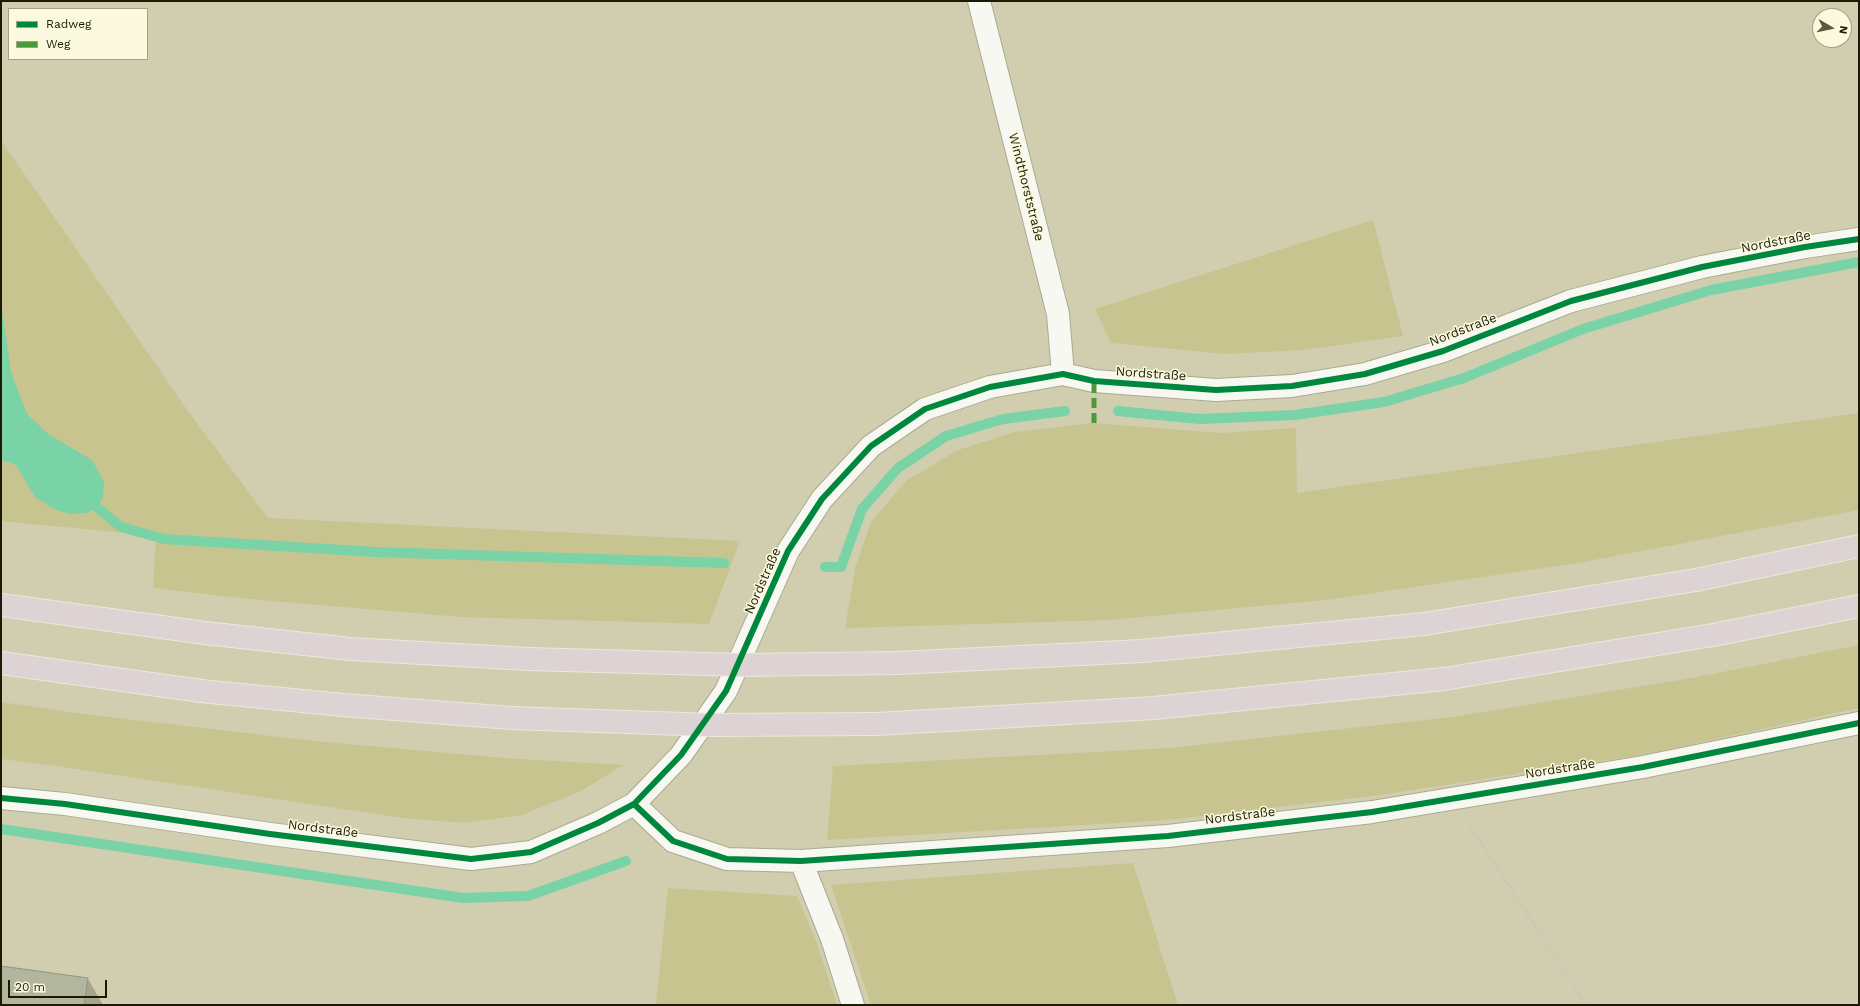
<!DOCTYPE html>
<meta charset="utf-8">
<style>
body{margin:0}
#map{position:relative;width:1860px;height:1006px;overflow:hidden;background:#d0ceaf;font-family:"Work Sans",sans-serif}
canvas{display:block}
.frame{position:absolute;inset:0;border:2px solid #1c1a05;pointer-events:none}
.legend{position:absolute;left:8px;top:8px;width:140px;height:52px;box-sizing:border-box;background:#fbfade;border:1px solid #a2a087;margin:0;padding:5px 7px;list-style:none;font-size:12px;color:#1c1a05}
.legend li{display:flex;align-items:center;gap:8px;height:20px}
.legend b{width:20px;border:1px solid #a2a087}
.north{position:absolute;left:1812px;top:8px;width:40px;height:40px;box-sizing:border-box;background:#fbfade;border:1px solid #a2a087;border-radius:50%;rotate:99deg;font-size:11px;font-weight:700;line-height:16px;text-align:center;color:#1c1a05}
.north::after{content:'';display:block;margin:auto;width:14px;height:18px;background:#5b5940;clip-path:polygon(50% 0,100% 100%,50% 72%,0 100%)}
.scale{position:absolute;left:8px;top:980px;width:99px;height:18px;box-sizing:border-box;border:2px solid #1c1a05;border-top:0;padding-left:5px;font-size:12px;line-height:14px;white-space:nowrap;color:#1c1a05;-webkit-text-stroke:3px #fbfade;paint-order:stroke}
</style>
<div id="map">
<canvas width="1860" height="1006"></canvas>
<div class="frame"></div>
<ul class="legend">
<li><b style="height:5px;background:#00873e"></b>Radweg</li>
<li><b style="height:5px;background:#4c993a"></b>Weg</li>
</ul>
<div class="north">N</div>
<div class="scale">20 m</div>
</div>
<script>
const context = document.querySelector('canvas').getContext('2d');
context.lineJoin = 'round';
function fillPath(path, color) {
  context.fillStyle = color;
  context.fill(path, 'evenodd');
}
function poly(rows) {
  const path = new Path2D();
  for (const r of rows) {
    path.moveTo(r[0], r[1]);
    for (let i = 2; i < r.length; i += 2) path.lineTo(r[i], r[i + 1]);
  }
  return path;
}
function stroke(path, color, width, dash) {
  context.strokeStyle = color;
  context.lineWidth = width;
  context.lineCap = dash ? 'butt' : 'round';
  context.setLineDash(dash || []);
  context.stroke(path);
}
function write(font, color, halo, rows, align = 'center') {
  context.font = font + ' "Work Sans",sans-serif';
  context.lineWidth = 3;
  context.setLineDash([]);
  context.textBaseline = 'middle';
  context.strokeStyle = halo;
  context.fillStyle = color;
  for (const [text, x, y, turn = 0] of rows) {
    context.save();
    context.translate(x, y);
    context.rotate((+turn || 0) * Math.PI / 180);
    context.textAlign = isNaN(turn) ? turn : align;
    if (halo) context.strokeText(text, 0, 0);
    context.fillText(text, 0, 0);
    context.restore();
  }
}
fillPath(poly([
 [1,140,188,411,268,518,740,541,709,624,461,617,249,599,153,588,156,536,1,521],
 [1373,220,1403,336,1304,350,1225,354,1111,343,1095,309],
 [1859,413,1859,510,1578,563,1325,600,1109,620,845,628,855,569,871,522,906,481,958,450,1015,432,1094,423,1221,433,1296,428,1297,493],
 [1859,645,1859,708,1646,754,1380,795,1169,820,827,840,833,766,1170,748,1452,717,1692,678],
 [1,702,75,713,314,741,503,758,623,765,581,791,522,815,465,823,402,818,56,766,1,759],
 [1133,863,1178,1005,871,1005,831,885],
 [668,888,797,896,818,946,837,1005,656,1005]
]), '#c7c490');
fillPath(poly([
 [1,304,11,372,27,414,48,434,92,460,104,482,103,497,97,507,87,513,70,514,54,509,35,497,16,465,1,460]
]), '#7ad2a7');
fillPath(poly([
 [1,967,88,979,103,1005,1,1005]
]), '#0003');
stroke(poly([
 [1118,411,1199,419,1295,415,1384,402,1464,378,1583,329,1711,290,1859,262],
 [97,507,121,527,164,539,375,552,724,563],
 [825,567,841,567,862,509,898,468,946,436,1003,419,1065,411],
 [1,829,463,898,528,896,626,861]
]), '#7ad2a7', 10);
const building = poly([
 [1,966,88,978,84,1005,1,1005,1,966]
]);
fillPath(building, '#b3b69e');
stroke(building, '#91947d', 1);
const minor = poly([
 [979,1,1058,314,1063,374],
 [1,798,65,804,270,834,471,859,531,852,598,823,634,804,681,755,726,691,788,551,822,499,871,446,925,409,990,387,1063,374,1094,381,1216,390,1292,386,1365,374,1443,351,1571,301,1702,267,1805,247,1859,239],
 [634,804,673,841,727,859,801,861,1168,836,1372,812,1643,767,1859,723],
 [801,861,832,939,853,1005]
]);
const highway = poly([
 [1,605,205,633,350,649,528,659],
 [1,663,201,691,343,705,512,718],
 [898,663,1142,651,1424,624,1696,580,1859,546],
 [876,724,1154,708,1444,679,1713,635,1859,606]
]);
stroke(minor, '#aba991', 24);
stroke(highway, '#eae9db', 24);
stroke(poly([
 [1469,824,1586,1005]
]), '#c8c7be', 2.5, [3, 2]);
stroke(minor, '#f8f8f3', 22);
stroke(highway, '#ddd2d4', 22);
const highwayBridge = poly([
 [528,659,743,665,898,663],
 [512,718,712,725,876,724]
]);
stroke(highwayBridge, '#eae9db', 24, []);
stroke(highwayBridge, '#ddd2d4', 22);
stroke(poly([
 [1094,423,1094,381]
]), '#4c993a', 5, [10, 5]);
stroke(poly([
 [1,798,65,804,270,834,471,859,531,852,598,823,634,804,681,755,726,691,788,551,822,499,871,446,925,409,990,387,1063,374,1094,381,1216,390,1292,386,1365,374,1443,351,1571,301,1702,267,1805,247,1859,239],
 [634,804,673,841,727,859,801,861,1168,836,1372,812,1643,767,1859,723]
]), '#00873e', 6);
write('13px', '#1c1a05', '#fbfade', [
 ["Windthorststraße",1026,187,76],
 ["Nordstraße",1776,242,-11],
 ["Nordstraße",1463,330,-21],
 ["Nordstraße",1151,374,4],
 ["Nordstraße",763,581,-66],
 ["Nordstraße",1560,769,-9],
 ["Nordstraße",1240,816,-7],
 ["Nordstraße",323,829,7]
]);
</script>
